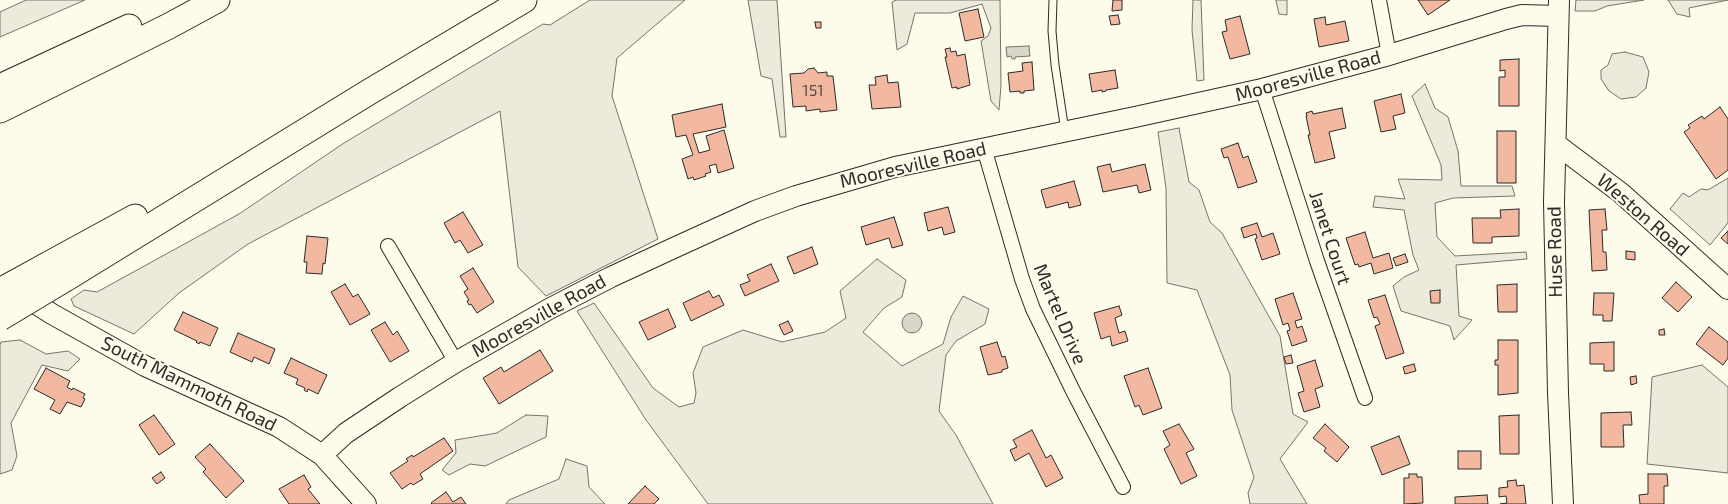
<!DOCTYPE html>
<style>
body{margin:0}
canvas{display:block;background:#fdfbea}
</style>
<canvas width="1728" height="504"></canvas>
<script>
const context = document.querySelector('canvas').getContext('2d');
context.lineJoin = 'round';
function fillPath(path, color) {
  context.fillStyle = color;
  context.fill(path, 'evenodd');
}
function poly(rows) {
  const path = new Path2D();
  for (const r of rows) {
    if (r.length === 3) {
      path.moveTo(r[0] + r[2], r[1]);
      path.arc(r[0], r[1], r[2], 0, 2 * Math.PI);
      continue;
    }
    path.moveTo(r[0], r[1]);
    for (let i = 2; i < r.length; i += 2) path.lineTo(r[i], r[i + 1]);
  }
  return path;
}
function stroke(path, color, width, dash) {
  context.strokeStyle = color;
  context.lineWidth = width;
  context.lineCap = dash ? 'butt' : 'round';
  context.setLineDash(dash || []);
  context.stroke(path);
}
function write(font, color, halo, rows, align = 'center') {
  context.font = font + ' "Exo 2",sans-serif';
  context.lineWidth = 4;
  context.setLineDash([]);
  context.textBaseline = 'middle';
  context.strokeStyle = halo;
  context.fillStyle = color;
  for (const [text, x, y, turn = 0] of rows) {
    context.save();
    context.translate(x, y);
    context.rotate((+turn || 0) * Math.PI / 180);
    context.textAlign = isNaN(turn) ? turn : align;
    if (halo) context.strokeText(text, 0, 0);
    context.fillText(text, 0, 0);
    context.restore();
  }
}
const green = poly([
 [26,0,85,0,0,37,0,12,26,0],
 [590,0,685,0,617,58,612,96,658,239,546,296,518,267,500,111,248,244,179,293,134,334,74,306,71,299,84,290,97,292,239,214,344,143,543,24,550,25,590,0],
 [748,0,777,0,786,137,780,137,772,79,761,76,748,0],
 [896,0,1000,0,1001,86,999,110,991,101,981,41,988,36,991,28,982,4,950,13,915,13,907,44,897,50,892,2,896,0],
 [1193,0,1201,0,1204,80,1197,81,1192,30,1193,0],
 [1276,0,1287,0,1287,15,1279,14,1276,0],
 [1576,0,1644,0,1607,6,1595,11,1575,11,1576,0],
 [1668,0,1728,0,1689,8,1690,17,1677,14,1668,0],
 [1625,52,1643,57,1649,72,1646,88,1636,97,1621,99,1609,91,1601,79,1601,70,1608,65,1612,54,1625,52],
 [1425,84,1435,108,1448,117,1458,151,1461,186,1512,186,1515,196,1453,198,1435,203,1437,237,1455,256,1526,252,1527,259,1456,265,1459,316,1472,320,1454,340,1450,326,1401,311,1393,286,1404,277,1419,270,1413,255,1404,210,1373,207,1375,196,1405,199,1398,179,1442,180,1441,165,1412,96,1425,84],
 [1179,128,1189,182,1199,190,1210,222,1222,233,1280,336,1293,414,1308,422,1280,459,1307,504,1250,504,1248,493,1254,477,1232,410,1230,375,1197,290,1167,283,1166,188,1158,132,1179,128],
 [1728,178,1728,223,1710,245,1670,209,1683,193,1689,197,1701,189,1708,190,1728,178],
 [877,259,906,280,902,297,884,308,863,332,902,366,943,344,951,317,963,296,989,309,985,324,956,341,946,355,939,411,956,435,993,504,708,504,646,420,577,311,594,303,653,388,679,407,694,403,696,393,693,373,703,347,743,330,782,342,825,332,846,318,840,291,877,259],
 [20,340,46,354,68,351,80,359,68,371,42,365,11,423,17,456,12,470,0,474,0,345,1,342,20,340],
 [1702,365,1728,387,1728,473,1647,464,1652,377,1702,365],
 [526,415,548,416,546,437,485,466,470,464,449,475,442,470,456,453,455,440,497,433,526,415],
 [566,459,587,466,589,487,605,504,506,504,509,500,559,479,566,459]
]);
fillPath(green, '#ecebdb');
stroke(green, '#74746e', 1);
const water = poly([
 [1029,46,1030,56,1015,57,1015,59,1012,59,1011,56,1007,57,1006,47,1029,46],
 [912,323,10]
]);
fillPath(water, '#d8d7c9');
stroke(water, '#74746e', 1);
const building = poly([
 [1113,0,1122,0,1122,10,1112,11,1113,0],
 [1418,0,1450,0,1428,15,1418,0],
 [978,9,984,37,965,41,959,13,978,9],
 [1118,15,1120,24,1111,25,1109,16,1118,15],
 [1240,16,1250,54,1230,59,1222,32,1227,31,1225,20,1240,16],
 [1325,17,1326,25,1345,21,1349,41,1319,47,1314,19,1325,17],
 [815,22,821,22,821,28,816,28,815,22],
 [950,48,951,52,956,51,957,56,965,54,970,85,957,89,957,87,952,88,945,57,947,57,945,49,950,48],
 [1519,59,1519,106,1499,106,1499,77,1505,77,1505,70,1500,71,1500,60,1519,59],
 [1032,62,1034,90,1024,91,1024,93,1020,93,1020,91,1010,92,1008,73,1023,71,1022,63,1032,62],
 [814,68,818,73,827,72,827,76,833,76,837,110,820,112,820,109,806,111,806,106,793,107,790,74,804,73,808,69,814,68],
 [1115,70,1118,88,1106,90,1106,91,1102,92,1102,90,1092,92,1089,74,1115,70],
 [887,75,888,83,898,82,901,107,872,109,869,85,876,85,875,77,887,75],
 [1401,94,1405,113,1393,116,1396,129,1381,132,1374,101,1401,94],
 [722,104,726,127,693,134,699,153,710,150,706,136,724,130,734,168,718,173,716,164,709,166,711,172,705,174,706,176,694,180,693,177,688,179,682,159,693,155,686,135,676,137,672,115,722,104],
 [1720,107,1728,119,1728,170,1716,179,1684,132,1690,128,1688,125,1702,116,1704,119,1720,107],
 [1342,108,1346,128,1329,132,1335,158,1315,163,1308,135,1310,135,1306,116,1307,116,1306,113,1312,111,1313,114,1342,108],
 [1497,131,1516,131,1516,183,1497,183,1497,131],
 [1238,143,1243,158,1248,156,1257,182,1238,188,1228,157,1224,158,1221,149,1238,143],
 [1110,164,1112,172,1145,164,1151,190,1139,193,1137,185,1103,192,1097,167,1110,164],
 [1074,181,1081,205,1069,208,1068,202,1046,208,1041,190,1074,181],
 [948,207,955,232,944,235,942,227,928,231,924,213,948,207],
 [1519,209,1519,236,1492,237,1492,243,1473,243,1472,218,1501,218,1500,210,1519,209],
 [1605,209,1607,230,1602,230,1603,252,1606,252,1607,270,1592,271,1589,210,1605,209],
 [463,212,483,245,468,253,460,240,455,243,444,223,463,212],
 [894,217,903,245,892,248,889,238,866,245,861,227,894,217],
 [1257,223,1262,237,1273,233,1280,254,1262,260,1255,239,1257,238,1256,234,1244,238,1241,228,1257,223],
 [1728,231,1728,244,1721,238,1728,231],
 [1365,232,1373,258,1389,253,1393,268,1374,274,1371,263,1359,267,1358,264,1355,265,1346,238,1365,232],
 [307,236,328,238,325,264,323,263,322,274,306,273,307,262,304,262,307,236],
 [812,247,818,264,794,274,787,257,812,247],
 [1626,251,1635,252,1635,260,1626,259,1626,251],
 [1405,254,1408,262,1396,266,1393,258,1405,254],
 [771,264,779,281,745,296,740,285,750,281,747,275,771,264],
 [473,268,494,302,477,313,471,304,469,305,467,301,469,300,464,292,468,289,460,276,473,268],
 [1676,282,1692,297,1678,312,1662,298,1676,282],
 [345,284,353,297,358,294,370,314,350,325,331,292,345,284],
 [1517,284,1517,312,1498,312,1497,285,1517,284],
 [1440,290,1440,303,1431,303,1430,291,1440,290],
 [709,291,713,298,719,295,724,305,691,321,683,303,709,291],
 [1293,293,1302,319,1295,321,1297,328,1302,326,1307,341,1292,346,1287,331,1290,330,1288,323,1283,325,1275,299,1293,293],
 [1594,293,1614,293,1612,321,1603,321,1603,315,1593,315,1594,293],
 [1385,295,1404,353,1386,359,1375,326,1380,324,1377,317,1374,318,1368,300,1385,295],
 [1119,306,1122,315,1115,318,1119,333,1125,331,1128,341,1112,346,1110,336,1101,339,1094,313,1119,306],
 [668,309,676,327,648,340,639,322,668,309],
 [183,312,218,328,210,346,200,342,199,344,196,342,197,341,174,330,183,312],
 [788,321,793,331,784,335,779,325,788,321],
 [385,322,393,335,397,331,409,351,390,362,371,330,385,322],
 [1709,327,1728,342,1728,358,1723,365,1696,344,1709,327],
 [1664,329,1665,335,1659,335,1659,330,1664,329],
 [238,333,275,349,269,364,254,357,252,362,230,352,238,333],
 [1498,340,1518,340,1518,393,1498,395,1498,365,1495,365,1495,360,1498,360,1498,340],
 [997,342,1002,357,1005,356,1008,368,1002,370,1002,372,988,375,980,347,997,342],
 [1614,342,1614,371,1604,371,1604,364,1590,364,1590,343,1614,342],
 [540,350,553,371,499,404,483,378,501,367,504,372,540,350],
 [1291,355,1293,363,1286,364,1284,357,1291,355],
 [291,358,327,375,318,394,308,389,307,392,304,390,305,388,296,384,298,379,284,373,291,358],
 [1315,360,1323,386,1315,389,1320,407,1304,412,1298,393,1304,391,1297,366,1315,360],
 [1414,364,1416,371,1405,374,1403,367,1414,364],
 [46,368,70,381,67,387,72,390,73,388,85,394,83,398,85,399,81,407,67,402,60,414,50,409,55,400,34,389,46,368],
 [1148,368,1162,408,1143,415,1139,405,1135,407,1124,376,1148,368],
 [1636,376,1637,383,1631,385,1630,377,1636,376],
 [1631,412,1632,425,1623,425,1624,447,1601,447,1601,413,1631,412],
 [154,415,175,444,159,455,139,425,154,415],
 [1519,415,1519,454,1500,454,1499,416,1519,415],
 [1179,424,1194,449,1186,453,1197,476,1181,484,1164,449,1170,445,1163,431,1179,424],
 [1325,424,1349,447,1337,462,1324,451,1326,448,1313,438,1325,424],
 [1032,430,1046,458,1051,455,1063,478,1046,487,1029,453,1015,461,1010,450,1017,447,1013,440,1032,430],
 [1399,436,1410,464,1382,475,1371,447,1399,436],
 [444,438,453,451,420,474,423,479,413,485,411,483,402,489,390,473,408,461,406,459,412,455,413,457,444,438],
 [210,444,244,481,226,498,203,472,206,469,195,457,210,444],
 [1458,451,1481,451,1481,469,1458,469,1458,451],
 [161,472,165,478,157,484,152,478,161,472],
 [1409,474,1417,474,1417,477,1422,477,1423,503,1404,504,1404,478,1409,478,1409,474],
 [1648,474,1667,474,1668,486,1664,486,1664,504,1640,504,1639,495,1648,494,1648,474],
 [304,475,311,487,308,489,320,504,289,504,279,489,304,475],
 [1516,480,1517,486,1524,485,1526,504,1500,504,1507,503,1506,496,1499,497,1499,488,1508,487,1507,481,1516,480],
 [645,486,659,499,654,504,628,504,645,486],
 [446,492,453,502,461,497,466,504,432,504,431,503,446,492],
 [1487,495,1488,504,1455,504,1455,497,1487,495]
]);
fillPath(building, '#f2b8a0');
stroke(building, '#2b2b2b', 1);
const lane = poly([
 [1053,0,1052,31,1055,65,1065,131]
]);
const street = poly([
 [1379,0,1389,55],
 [1262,89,1317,261,1365,398],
 [984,148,1022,279,1033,309,1073,391,1123,487],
 [388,246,456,362]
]);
const secondary = poly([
 [1559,0,1554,202,1558,393,1563,504],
 [1556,144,1621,193,1728,289],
 [19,293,52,314,145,366,279,427,322,455,366,504],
 [322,455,346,433,400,397,456,362,549,309,611,277,678,246,755,211,796,196,895,167,1135,117,1262,89,1389,55,1506,19,1522,15,1558,16]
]);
const highway = poly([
 [0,87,129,27],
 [0,110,169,26,217,0],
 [49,264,135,217],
 [65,279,369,92,524,0]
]);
stroke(lane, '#2b2b2b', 9);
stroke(street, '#2b2b2b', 16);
stroke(secondary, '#2b2b2b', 22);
stroke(highway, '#2b2b2b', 27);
stroke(lane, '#fdfbea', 7);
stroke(street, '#fdfbea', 14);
stroke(secondary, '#fdfbea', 20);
stroke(highway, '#fdfbea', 25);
const highwayBridge = poly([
 [0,291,49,264],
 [0,318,65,279]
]);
stroke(highwayBridge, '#2b2b2b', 27, []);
stroke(highwayBridge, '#fdfbea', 25);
write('16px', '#5d4e48', null, [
 ["151",813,91]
]);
write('19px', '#2b2b2b', '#fdfbea', [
 ["Mooresville Road",1308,76,-15],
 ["Mooresville Road",913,165,-13],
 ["Weston Road",1643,215,41],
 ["Janet Court",1330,238,72],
 ["Huse Road",1555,252,-91],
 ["Martel Drive",1060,314,67],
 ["Mooresville Road",539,316,-29],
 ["South Mammoth Road",189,384,26]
]);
</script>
